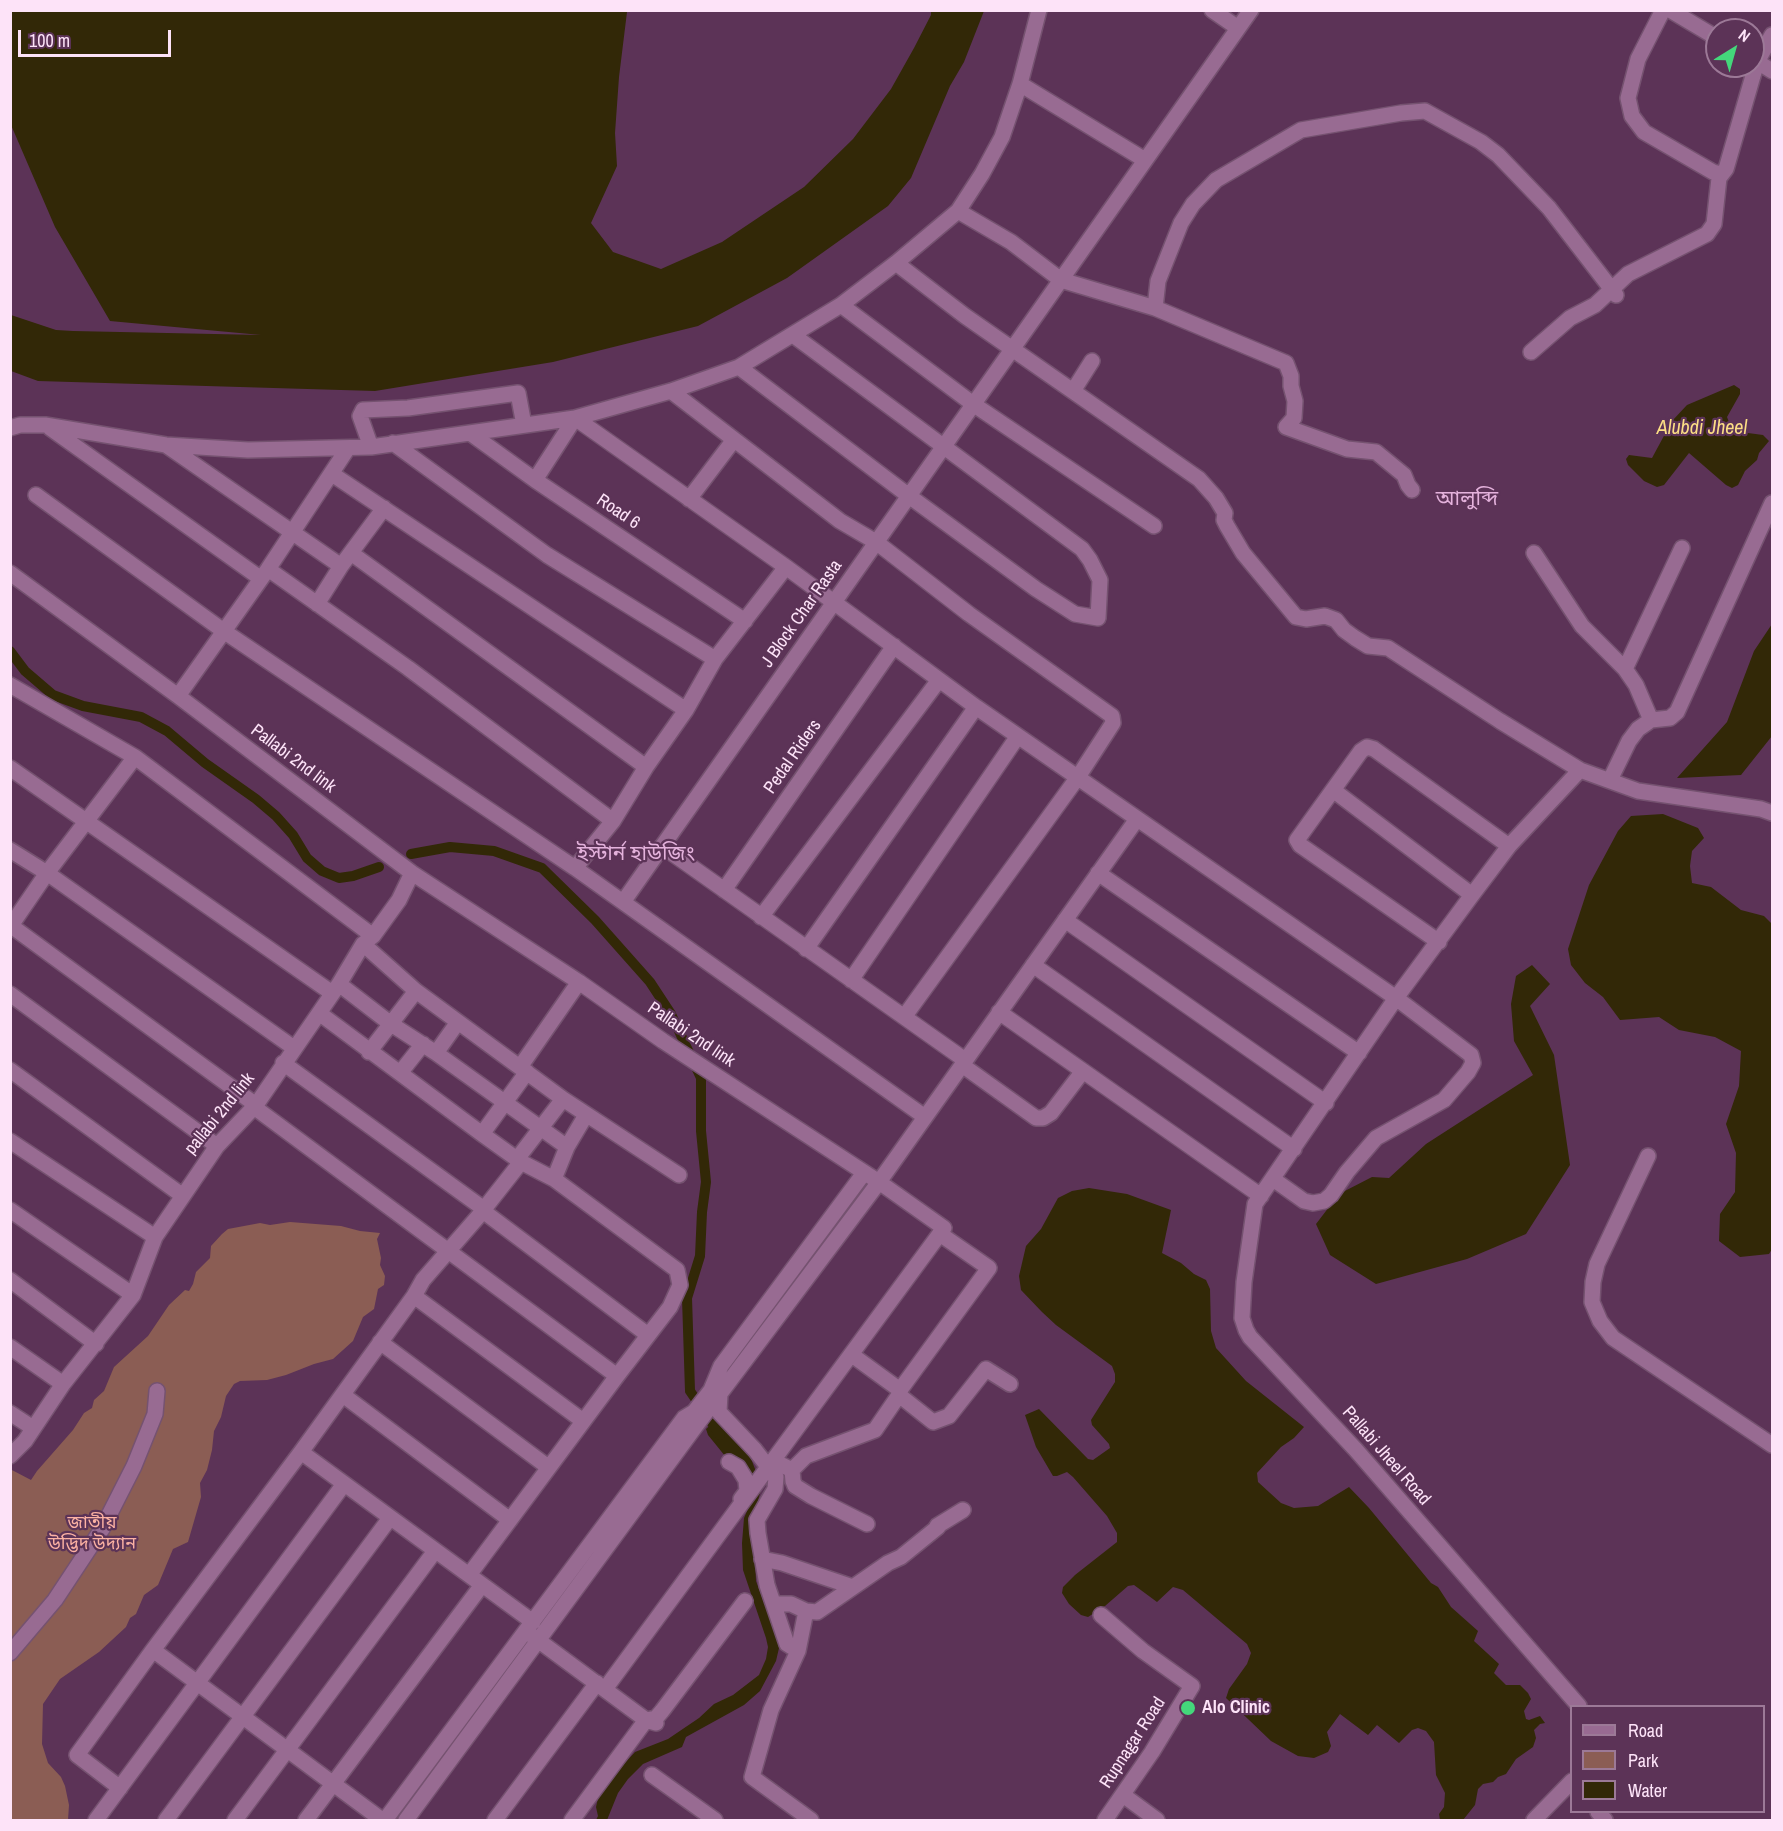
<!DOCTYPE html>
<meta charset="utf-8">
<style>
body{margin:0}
#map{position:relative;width:1783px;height:1831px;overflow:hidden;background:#5c3357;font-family:"Archivo Narrow",sans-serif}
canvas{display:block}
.frame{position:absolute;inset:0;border:12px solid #fde3f8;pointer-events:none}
.legend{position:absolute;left:1570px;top:1705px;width:195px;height:108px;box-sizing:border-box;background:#5c3357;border:2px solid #9c7997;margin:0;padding:8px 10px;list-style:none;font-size:18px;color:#fde3f8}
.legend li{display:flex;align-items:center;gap:12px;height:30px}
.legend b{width:30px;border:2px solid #9c7997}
.north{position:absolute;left:1705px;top:18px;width:60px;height:60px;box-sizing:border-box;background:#5c3357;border:2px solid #9c7997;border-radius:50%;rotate:37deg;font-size:16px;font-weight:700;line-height:24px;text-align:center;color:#fde3f8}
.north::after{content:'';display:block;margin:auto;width:21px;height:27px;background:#44d77b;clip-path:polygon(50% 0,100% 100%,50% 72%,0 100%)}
.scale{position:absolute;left:18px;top:30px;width:153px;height:27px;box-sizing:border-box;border:3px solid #fde3f8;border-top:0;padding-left:8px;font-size:18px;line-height:21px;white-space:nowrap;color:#fde3f8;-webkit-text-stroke:4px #5c3357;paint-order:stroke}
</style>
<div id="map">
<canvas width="1783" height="1831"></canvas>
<div class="frame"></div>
<ul class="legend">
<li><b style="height:8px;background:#986b92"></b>Road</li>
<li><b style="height:16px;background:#8b5d54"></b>Park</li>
<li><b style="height:16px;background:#322807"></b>Water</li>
</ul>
<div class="north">N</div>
<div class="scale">100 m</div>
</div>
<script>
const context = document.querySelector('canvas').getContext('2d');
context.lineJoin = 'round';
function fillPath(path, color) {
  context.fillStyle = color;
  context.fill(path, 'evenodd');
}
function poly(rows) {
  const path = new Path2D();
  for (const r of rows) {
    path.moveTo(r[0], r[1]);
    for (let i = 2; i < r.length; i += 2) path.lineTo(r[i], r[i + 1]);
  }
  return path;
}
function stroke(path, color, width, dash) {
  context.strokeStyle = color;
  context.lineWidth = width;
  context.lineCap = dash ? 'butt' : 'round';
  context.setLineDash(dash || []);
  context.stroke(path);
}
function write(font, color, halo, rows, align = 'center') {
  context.font = font + ' "Archivo Narrow","Noto Sans Bengali",sans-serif';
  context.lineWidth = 4.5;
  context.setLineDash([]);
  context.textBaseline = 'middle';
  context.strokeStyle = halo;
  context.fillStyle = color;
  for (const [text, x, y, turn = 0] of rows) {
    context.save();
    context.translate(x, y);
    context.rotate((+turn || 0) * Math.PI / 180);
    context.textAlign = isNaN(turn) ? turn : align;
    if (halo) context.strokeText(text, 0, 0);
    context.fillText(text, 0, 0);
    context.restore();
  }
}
fillPath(poly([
 [290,1222,341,1226,360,1231,380,1233,377,1239,381,1258,380,1265,385,1276,384,1285,378,1289,374,1309,363,1317,353,1341,333,1359,314,1364,286,1375,267,1380,240,1381,234,1384,226,1396,221,1417,214,1431,212,1450,207,1470,200,1483,201,1497,188,1542,173,1549,158,1585,144,1595,136,1614,130,1618,126,1627,99,1652,60,1679,43,1704,42,1744,48,1763,61,1777,65,1786,69,1805,68,1820,11,1820,10,1469,31,1480,37,1471,73,1430,84,1413,92,1408,94,1400,104,1391,114,1367,148,1336,169,1305,185,1290,189,1291,193,1284,196,1272,210,1258,211,1246,222,1234,228,1229,260,1223,270,1225]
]), '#8b5d54');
fillPath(poly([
 [11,10,633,11,627,12,619,77,615,133,617,166,591,223,613,252,661,269,722,242,804,187,853,139,891,89,914,48,931,15,931,11,984,11,964,62,950,86,911,178,888,206,787,278,698,326,553,362,375,391,38,381,11,371,11,315,56,330,73,331,261,335,110,321,55,227,11,125],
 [1734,385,1740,389,1740,394,1727,417,1730,425,1748,433,1763,435,1769,441,1759,453,1757,460,1745,471,1738,485,1732,488,1726,485,1689,453,1664,485,1657,487,1644,481,1628,465,1626,459,1629,455,1652,458,1672,421,1687,405],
 [1772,624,1772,736,1741,775,1677,778,1727,722,1754,651],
 [1663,814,1698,828,1704,838,1692,851,1690,866,1692,883,1711,887,1741,910,1764,916,1772,924,1772,1249,1769,1254,1740,1257,1719,1241,1720,1214,1735,1192,1736,1153,1726,1124,1739,1086,1741,1051,1715,1037,1679,1030,1659,1017,1620,1020,1603,997,1585,983,1571,965,1568,949,1589,885,1618,831,1631,816],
 [1532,965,1550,984,1530,1006,1554,1055,1570,1165,1526,1234,1467,1259,1376,1284,1330,1255,1316,1224,1339,1194,1372,1177,1389,1178,1426,1144,1533,1075,1514,1041,1511,1004,1516,976],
 [1089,1188,1127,1194,1171,1210,1162,1253,1181,1263,1194,1274,1206,1280,1210,1289,1211,1331,1216,1348,1246,1381,1304,1427,1294,1438,1281,1447,1257,1473,1258,1482,1281,1503,1294,1508,1318,1506,1349,1487,1369,1508,1431,1583,1438,1587,1451,1607,1478,1631,1474,1641,1499,1664,1494,1673,1506,1685,1520,1685,1528,1693,1531,1699,1524,1711,1526,1719,1529,1720,1540,1716,1545,1723,1540,1724,1534,1730,1536,1738,1533,1747,1516,1759,1506,1774,1498,1777,1493,1782,1483,1784,1478,1789,1475,1805,1463,1820,1440,1820,1439,1814,1444,1807,1445,1793,1436,1775,1434,1742,1426,1731,1418,1728,1412,1730,1399,1743,1377,1725,1368,1735,1340,1714,1327,1732,1331,1746,1328,1752,1314,1758,1298,1756,1271,1741,1226,1698,1229,1689,1247,1664,1251,1653,1247,1644,1183,1590,1173,1587,1157,1602,1134,1585,1128,1586,1105,1606,1088,1617,1081,1615,1069,1604,1062,1593,1063,1587,1075,1575,1117,1542,1117,1533,1107,1516,1073,1477,1067,1472,1057,1476,1053,1476,1036,1447,1025,1415,1039,1409,1088,1459,1093,1460,1110,1448,1109,1444,1092,1425,1091,1420,1115,1382,1115,1374,1112,1366,1056,1325,1042,1312,1021,1290,1019,1276,1026,1246,1041,1229,1058,1198,1072,1191],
 [719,1417,734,1440,750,1456,762,1487,753,1517,756,1581,776,1635,779,1648,776,1661,760,1691,744,1705,686,1737,682,1747,643,1764,628,1779,618,1793,607,1820,596,1820,598,1816,596,1807,600,1790,635,1752,668,1739,699,1718,714,1704,733,1695,759,1675,766,1659,768,1647,766,1638,743,1570,742,1543,744,1518,755,1493,708,1435,706,1429]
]), '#322807');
stroke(poly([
 [10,651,25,671,53,695,83,706,141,717,167,731,205,763,256,799,276,816,293,835,307,858,322,871,339,878,353,876,379,867],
 [411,854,450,847,494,851,542,868,595,920,650,982,671,1014,701,1078,701,1131,706,1182,702,1212,700,1256,687,1298,690,1391,720,1435]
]), '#322807', 10);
const minor = poly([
 [1212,10,1238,28],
 [1663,10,1638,59,1628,98,1632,116,1644,132,1713,172,1721,174],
 [1670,10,1717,38],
 [1753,59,1772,71],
 [1020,84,1145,160],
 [958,211,1011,242,1061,280,1155,308,1286,363,1291,376,1291,386,1295,401,1294,418,1286,427,1347,449,1376,452,1404,475,1408,485,1412,490],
 [896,263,965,316,1199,479,1216,498,1225,513,1224,520,1227,526,1243,553,1296,617,1306,619,1325,616,1336,620,1344,630,1355,638,1368,646,1388,648,1500,721,1580,770,1638,791,1761,809,1772,813],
 [841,305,973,404,1154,526],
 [1155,308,1158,281,1181,223,1193,204,1216,180,1301,130,1401,113,1425,111,1481,142,1498,155,1549,208,1616,295],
 [1531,352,1570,318,1595,305,1628,274,1707,234,1714,224,1719,178,1726,169,1757,62,1772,35],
 [739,367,909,496,1036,589,1075,614,1098,618,1100,580,1090,560,1082,549,793,335],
 [671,391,840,521,876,542,969,614,1112,716,1113,723,1078,777,904,1017],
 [1073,391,1092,361],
 [575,418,786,567,976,707,1396,998,1471,1055,1473,1063,1468,1072,1444,1100,1376,1138,1347,1172,1331,1195,1324,1201,1313,1203,1304,1201,1273,1179],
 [10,428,20,425,45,425,166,445,248,450,371,447,575,418,671,391,739,367,841,305,896,263,958,211,982,174,1002,137,1020,84,1039,10],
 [50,428,260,578],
 [470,433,535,480,745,621],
 [393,443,547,555,715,659],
 [166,445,341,566],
 [371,447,360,416,363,410,408,408,518,393,524,425],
 [332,474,686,710],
 [535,480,575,418],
 [36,495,225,632,575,868,925,1117],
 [689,499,733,441],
 [351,553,646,767],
 [1534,553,1582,626,1625,669,1636,685,1651,720],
 [268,569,408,668,613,821],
 [10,573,178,696,412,873,579,982,663,1041,879,1182,944,1228,605,1689],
 [317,604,341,566,384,508],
 [1625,669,1682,548],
 [10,685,135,757,373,936],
 [178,696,268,569,348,448],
 [10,768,332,993],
 [1610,780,1629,741,1638,729,1651,720,1670,718,1677,712,1772,503],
 [1333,790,1472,895],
 [662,846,965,1060],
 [10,850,47,873,294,1048],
 [575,868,613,821,646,767,686,710,715,659,786,567],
 [1098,873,1359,1053],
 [724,890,894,646],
 [623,902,1251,10],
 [761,917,939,680],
 [1065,920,1326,1103],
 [10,925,256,1105],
 [10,927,47,873,135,757],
 [1439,942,1300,845,1297,840,1361,751,1367,747,1374,749,1509,846],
 [363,944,416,991,563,1099,517,1159],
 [806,949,976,707],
 [1033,965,1294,1149],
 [851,980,1018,736],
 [339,984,391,1024,436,1053,458,1022],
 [10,994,217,1146],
 [999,1012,1261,1196],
 [319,1013,482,1134,521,1162,554,1179,677,1270,680,1285,670,1307,617,1376,469,1575],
 [369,1052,416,991],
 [436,1053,567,1147],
 [283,1063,484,1209,483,1211,648,1335],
 [962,1065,1036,1118,1043,1118,1051,1113,1083,1071],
 [520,1067,579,982],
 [10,1070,183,1196],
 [400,1073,423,1044],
 [563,1099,679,1175],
 [254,1107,617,1376],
 [482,1134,527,1072],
 [10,1141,155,1237],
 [1648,1156,1597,1264,1593,1282,1592,1302,1600,1321,1613,1338,1772,1445],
 [554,1179,567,1147,586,1115],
 [484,1209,521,1162],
 [10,1210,133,1295],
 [10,1280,96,1344],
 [414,1296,583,1421],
 [380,1342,548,1467],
 [10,1347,63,1384],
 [852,1355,900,1390,899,1395],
 [900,1390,989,1268,940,1234],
 [720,1393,719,1412,755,1450,776,1477,775,1489,757,1520,758,1533,767,1585,787,1644,798,1651],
 [343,1395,510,1520],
 [10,1413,33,1428],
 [301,1452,533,1622],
 [10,1456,25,1441,63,1384,133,1295,155,1237,217,1146,256,1105,339,984,363,944,373,936,399,900,412,873],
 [774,1461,792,1470,806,1456,875,1430,899,1395,933,1422,949,1416,986,1369,1010,1384],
 [729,1462,738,1467,746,1480,747,1491,741,1499],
 [792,1470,793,1481,795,1486,811,1496,867,1524],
 [762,1559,782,1563,853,1587],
 [774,1604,791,1604,806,1611,798,1651,771,1710,752,1777,811,1820],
 [806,1611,817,1612,888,1563,901,1557,938,1527,937,1526,963,1510],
 [1101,1615,1143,1651,1192,1686,1152,1752,1105,1820],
 [531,1635,646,1720,656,1723],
 [153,1650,382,1820],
 [10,1653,55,1600,102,1529,134,1466,155,1414,157,1391],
 [1579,1706,1356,1450,1250,1337,1246,1330,1242,1318,1244,1282,1255,1204,1396,998,1472,895,1509,846,1580,770],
 [652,1775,715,1820],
 [120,1788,77,1755,153,1650,301,1452,414,1296,423,1280,483,1211],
 [1123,1795,1157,1820],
 [1598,1812,1605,1820],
 [96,1820,344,1484],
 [166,1820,390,1518],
 [235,1820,435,1551],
 [306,1820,482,1585],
 [385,1820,684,1418,694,1412,711,1390,721,1366,864,1173],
 [406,1820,695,1427,879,1182,1137,819],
 [495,1820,597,1683],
 [572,1820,646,1720,656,1718,662,1711,745,1601],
 [1534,1820,1572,1781]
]);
stroke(minor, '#755270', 18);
stroke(minor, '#986b92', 15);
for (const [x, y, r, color] of [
 [1188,1708,8,"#44d77b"]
]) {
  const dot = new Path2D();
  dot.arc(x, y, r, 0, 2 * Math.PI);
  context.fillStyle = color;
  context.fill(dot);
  stroke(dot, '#5c3357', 2);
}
write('18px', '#fde3f8', '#5c3357', [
 ["Road 6",618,512,34],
 ["J Block Char Rasta",802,614,-55],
 ["Pedal Riders",793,757,-55],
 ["Pallabi 2nd link",293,759,37],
 ["Pallabi 2nd link",691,1035,34],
 ["pallabi 2nd link",220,1114,-51],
 ["Pallabi Jheel Road",1386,1456,49],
 ["Rupnagar Road",1133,1743,-57]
]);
write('18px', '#fcb2a3', '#5c3357', [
 ["জাতীয়",92,1523],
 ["উদ্ভিদ উদ্যান",92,1544]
]);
write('bold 18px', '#fde3f8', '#5c3357', [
 ["Alo Clinic",1202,1708]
], 'left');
write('italic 20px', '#fcde85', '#5c3357', [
 ["Alubdi Jheel",1702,429]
]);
write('21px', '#e4b2dc', '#5c3357', [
 ["আলুব্দি",1467,499],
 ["ইস্টার্ন হাউজিং",636,854]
]);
</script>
